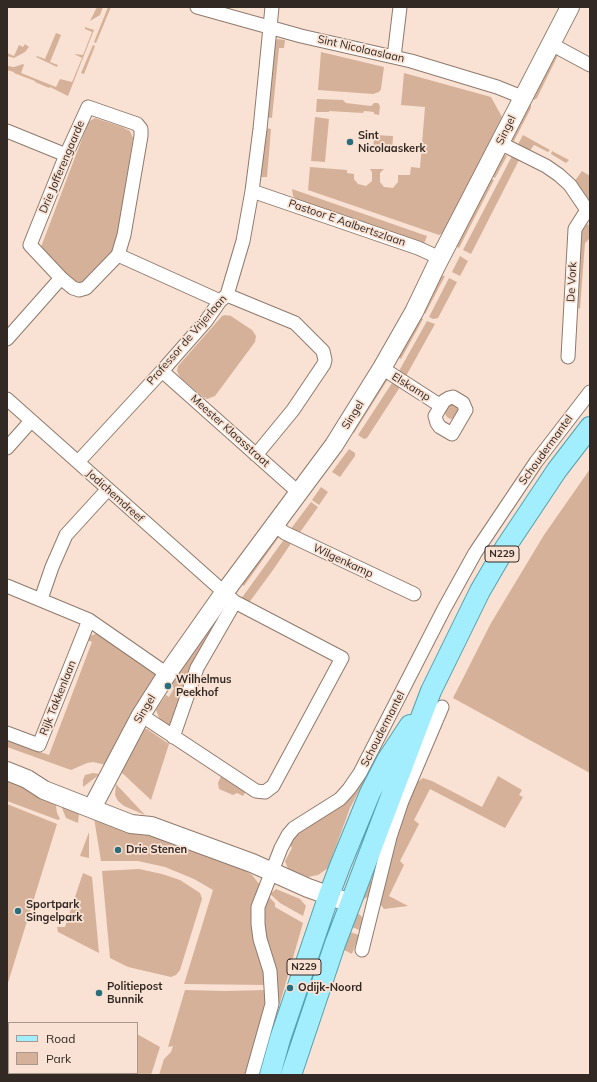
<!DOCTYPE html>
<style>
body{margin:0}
#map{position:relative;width:597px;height:1082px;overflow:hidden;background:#f9e2d3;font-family:Mulish,sans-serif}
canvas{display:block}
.frame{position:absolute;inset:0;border:8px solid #322924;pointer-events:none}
.legend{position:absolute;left:8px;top:1022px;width:130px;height:52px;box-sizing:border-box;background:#f9e2d3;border:1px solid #a9988d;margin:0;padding:5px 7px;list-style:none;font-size:12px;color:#322924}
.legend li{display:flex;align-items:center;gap:8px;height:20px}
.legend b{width:20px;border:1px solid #a9988d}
</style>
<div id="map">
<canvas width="597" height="1082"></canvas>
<div class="frame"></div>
<ul class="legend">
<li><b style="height:5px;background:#a3eefe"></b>Road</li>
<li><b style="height:11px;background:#d6b199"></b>Park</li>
</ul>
</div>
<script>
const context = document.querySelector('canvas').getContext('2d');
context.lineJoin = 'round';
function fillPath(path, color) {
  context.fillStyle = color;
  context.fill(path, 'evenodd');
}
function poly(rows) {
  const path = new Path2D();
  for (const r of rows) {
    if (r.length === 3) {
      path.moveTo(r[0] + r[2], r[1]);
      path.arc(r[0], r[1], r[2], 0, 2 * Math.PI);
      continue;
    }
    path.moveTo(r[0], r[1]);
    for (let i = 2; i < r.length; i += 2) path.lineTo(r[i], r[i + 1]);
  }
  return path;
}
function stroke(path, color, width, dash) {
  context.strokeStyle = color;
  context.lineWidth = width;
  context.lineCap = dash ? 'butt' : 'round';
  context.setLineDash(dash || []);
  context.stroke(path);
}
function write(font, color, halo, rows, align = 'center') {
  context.font = font + ' Mulish,sans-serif';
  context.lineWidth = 3.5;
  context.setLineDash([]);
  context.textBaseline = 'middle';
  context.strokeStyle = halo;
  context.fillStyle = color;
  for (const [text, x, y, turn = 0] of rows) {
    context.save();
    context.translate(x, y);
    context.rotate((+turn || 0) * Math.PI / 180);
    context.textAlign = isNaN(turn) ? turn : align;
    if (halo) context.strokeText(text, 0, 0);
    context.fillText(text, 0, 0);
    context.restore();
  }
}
fillPath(poly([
 [97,7,103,7,100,15,90,21],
 [108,7,111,7,96,43,94,42],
 [85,27,94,30,68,96,50,87,49,88,35,82,35,81,14,73,14,72,7,70,7,66,14,67,23,64,24,65,21,73,56,87,60,79,72,82,82,58,74,54,83,55,92,32,85,29],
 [56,33,61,35,50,62,58,65,57,67,36,57,37,56,45,59],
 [277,39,285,40,284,48,279,48,272,118,267,117,274,43],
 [25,44,29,47,25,52,14,58,7,56,7,53,14,56,19,45,23,47],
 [93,45,95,46,84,74,81,73],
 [321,52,384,67,381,89,379,92,373,94,318,90],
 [554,55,558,55,537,98,534,100,530,98],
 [404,73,491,97,502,117,443,233,439,235,308,190,310,167,347,170,347,173,354,174,354,179,358,184,366,186,372,181,372,172,370,169,384,169,380,173,380,182,384,187,393,188,398,182,398,175,410,175,411,167,420,168,425,107,401,105],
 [317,99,343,100,346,103,371,106,374,103,378,103,380,106,379,115,374,114,374,112,364,111,363,113,329,111,329,112,316,112],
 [528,103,531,104,531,108,513,143,511,135],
 [315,117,329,119,325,162,311,161],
 [95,118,122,127,130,131,133,138,116,245,113,253,84,283,65,281,41,247,85,131,88,122],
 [266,128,271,129,267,177,261,177],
 [374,135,393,136,392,153,373,152],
 [523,135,550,150,548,152,534,145,529,152,517,146],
 [552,151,569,160,566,163,551,154],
 [502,153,507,156,495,178,491,175],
 [512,156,519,160,471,254,463,250],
 [582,171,590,176,590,204,574,182],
 [489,178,494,180,459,248,454,245],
 [292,189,427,236,424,244,297,200,293,196],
 [585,223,590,226,590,238,585,243,580,309,575,306,577,238],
 [460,256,468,261,460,276,452,272],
 [441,276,445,276,425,314,420,312],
 [449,278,457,282,438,318,433,319,429,317],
 [225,315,231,316,252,330,256,336,255,342,215,396,207,399,203,397,180,377,177,371,178,366,222,316],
 [418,317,423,319,401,359,396,356],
 [427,321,435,324,406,376,399,371],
 [390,376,354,433,350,430,384,377],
 [394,380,402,384,367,438,364,439,358,435],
 [452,412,7],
 [349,449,355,453,355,456,340,477,332,472],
 [590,469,590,773,453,698,491,623,544,535],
 [321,487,328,492,319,505,312,500],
 [311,502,318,507,298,535,290,530],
 [275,534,281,534,244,586,240,583],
 [285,538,292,542,273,570,248,604,241,599],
 [223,606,226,608,173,729,160,720,156,710,166,695,169,697,174,688,169,684],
 [99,633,150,668,157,675,106,765,93,762,87,763,71,770,7,747,7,740,49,755,92,642,85,639,86,637],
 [142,729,147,729,169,744,151,800,120,771],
 [369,772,350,808,328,868,318,875,308,877,288,869,285,861,292,848,289,843,297,832,344,803],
 [93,773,100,774,83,787,83,780,85,775],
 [221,776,246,791,243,796,237,793,233,795,219,789,218,783],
 [498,776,522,790,519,795,523,797,505,828,430,789,414,820,419,824,400,861,404,865,389,896,408,906,384,909,380,904,398,829,407,803,416,783,423,778,432,781,482,807],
 [7,780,59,800,56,806,57,813,60,819,58,820,7,801],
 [116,784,145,815,124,806,118,801,115,795],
 [64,802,78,809,79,814,78,823,66,818,62,808],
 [7,804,57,824,7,986],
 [93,812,243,869,252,875,260,885,257,891,252,916,264,971,266,985,184,984,213,890,194,879,165,867,138,861,101,861],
 [89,832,89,858,80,856],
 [139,869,162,874,180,880,200,893,202,899,180,970,176,975,171,977,128,967,110,958,102,871],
 [83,873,92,877,99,953,58,932,57,927,65,927],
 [363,877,373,882,369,896,364,899,360,899],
 [276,889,300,899,306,906,303,916,280,903,270,894],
 [268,896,275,903,275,907,303,923,280,1003,277,1007,264,935,263,914],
 [359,914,363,918,363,924,362,931,352,927,350,932,359,935,352,954,342,949,354,915],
 [185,990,225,991,266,990,265,1012,245,1075,159,1075,164,1059,171,1052,173,1046,168,1047],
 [137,1034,160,1047,151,1075,103,1075,102,1073,137,1073]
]), '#d6b199');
const street = poly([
 [197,7,301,36,411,61,497,87,522,97],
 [551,44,590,65],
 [394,57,400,7],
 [88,107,137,124,141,129,141,136,124,235,118,255,86,288,79,290,73,288,61,278,30,245,66,155,88,107],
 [7,131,66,155],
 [500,143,546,166,559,175,570,185,587,210,575,229,568,357],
 [252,191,418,248,440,258],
 [118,255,220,301],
 [227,295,295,323,323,351,325,360,324,364,293,410,256,455],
 [7,339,61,278],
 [382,368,441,406],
 [162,371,298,492],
 [453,397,463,403,466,410,452,434,440,427,437,423,435,416,444,401,449,398,453,397],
 [7,399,235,602,342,658,273,786,265,792,256,791,141,715],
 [7,448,31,421],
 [78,462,162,371,206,321,220,301,227,295,243,241,252,191,260,129,272,7],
 [274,525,285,533,414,594],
 [7,586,89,620,167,674],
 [41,599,52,567,66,535,108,489],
 [7,733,39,745,89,620],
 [173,737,197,668,235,602],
 [362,950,390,837,402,801,442,707],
 [252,1075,272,1004,270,971,260,939,258,924,258,907,281,848,288,835,294,828,340,799,349,789,360,773,444,609,475,553,536,462,590,392]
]);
const secondary = poly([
 [7,771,27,779,44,790,131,824,151,826,252,863,308,888,350,903],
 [92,808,141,715,167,674,224,593,334,445,382,368,414,312,436,266,570,7]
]);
const primary = poly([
 [270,1075,280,1039,296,992,329,895,340,866,370,793,387,760,410,725],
 [291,1075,335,944,431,691,480,591,505,548,557,470,590,427]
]);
stroke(street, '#8f7a6d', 15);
stroke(secondary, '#8f7a6d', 20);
stroke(primary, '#53a1b1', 22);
stroke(street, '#fff', 13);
stroke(secondary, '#fff', 18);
stroke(primary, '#a3eefe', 20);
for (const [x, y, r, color] of [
 [350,142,4,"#286e7c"],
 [168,686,4,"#286e7c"],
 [118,850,4,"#286e7c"],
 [18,911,4,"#286e7c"],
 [290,988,4,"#286e7c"],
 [99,993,4,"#286e7c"]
]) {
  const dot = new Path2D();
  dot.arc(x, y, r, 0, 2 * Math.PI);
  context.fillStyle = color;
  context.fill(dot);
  stroke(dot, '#f9e2d3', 1.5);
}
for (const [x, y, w] of [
 [502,554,34],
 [304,967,34]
]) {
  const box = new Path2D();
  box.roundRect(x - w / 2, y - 8, w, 16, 3);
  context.fillStyle = '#f9e2d3';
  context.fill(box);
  stroke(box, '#322924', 1);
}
write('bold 10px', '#322924', null, [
 ["N229",502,554],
 ["N229",304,967]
]);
write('11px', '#322924', '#f9e2d3', [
 ["Sint Nicolaaslaan",361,49,13],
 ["Singel",506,130,-64],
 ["Drie Jofferengaarde",62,167,-67],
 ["Pastoor E Aalbertszlaan",347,223,19],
 ["De Vork",572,282,-87],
 ["Professor de Vrijerlaan",187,340,-49],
 ["Elskamp",411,387,32],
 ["Singel",353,415,-58],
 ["Meester Klaasstraat",230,431,42],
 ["Schoudermantel",546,450,-54],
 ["Jodichemdreef",115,496,42],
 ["Wilgenkamp",343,561,25],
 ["Rijk Takkenlaan",58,698,-68],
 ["Singel",145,709,-59],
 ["Schoudermantel",383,729,-63]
]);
write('bold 11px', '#322924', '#f9e2d3', [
 ["Sint",358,136],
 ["Nicolaaskerk",358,149],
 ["Wilhelmus",176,680],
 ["Peekhof",176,693],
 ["Drie Stenen",126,850],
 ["Sportpark",26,905],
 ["Singelpark",26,918],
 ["Politiepost",107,987],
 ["Bunnik",107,1000],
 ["Odijk-Noord",298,988]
], 'left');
</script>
